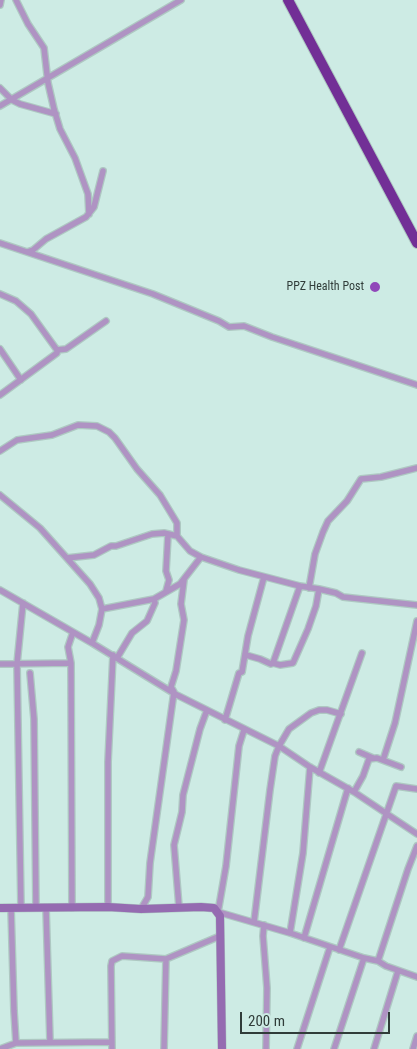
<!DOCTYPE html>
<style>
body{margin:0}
#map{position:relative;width:417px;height:1049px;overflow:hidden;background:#cdebe4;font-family:"Roboto Condensed",sans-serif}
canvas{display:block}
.scale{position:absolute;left:240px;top:1012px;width:150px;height:22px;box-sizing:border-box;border:2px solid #303c39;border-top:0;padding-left:6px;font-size:15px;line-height:18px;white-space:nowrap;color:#303c39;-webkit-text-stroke:4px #cdebe4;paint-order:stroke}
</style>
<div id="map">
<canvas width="417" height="1049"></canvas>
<div class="scale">200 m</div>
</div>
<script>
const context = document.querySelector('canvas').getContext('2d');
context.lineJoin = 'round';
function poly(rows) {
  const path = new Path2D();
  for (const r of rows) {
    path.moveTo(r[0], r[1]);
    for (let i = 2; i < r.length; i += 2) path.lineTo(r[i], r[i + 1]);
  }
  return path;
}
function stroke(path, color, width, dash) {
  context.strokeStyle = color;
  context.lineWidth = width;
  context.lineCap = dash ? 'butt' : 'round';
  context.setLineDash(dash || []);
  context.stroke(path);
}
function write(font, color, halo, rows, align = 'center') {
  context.font = font + ' "Roboto Condensed",sans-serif';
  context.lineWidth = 4.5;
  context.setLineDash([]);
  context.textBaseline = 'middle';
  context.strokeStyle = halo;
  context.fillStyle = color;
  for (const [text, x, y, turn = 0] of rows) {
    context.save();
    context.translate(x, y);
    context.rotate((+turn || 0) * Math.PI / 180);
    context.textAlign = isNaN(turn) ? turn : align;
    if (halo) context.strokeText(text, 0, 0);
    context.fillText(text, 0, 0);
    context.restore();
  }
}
const street = poly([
 [16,0,28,24,44,48,48,83,54,109,60,129,75,158,88,194,89,214],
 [0,5,1,0],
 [0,88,12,100,20,104,56,114],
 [0,106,181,0],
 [0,243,153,294,219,321,229,327,244,326,272,337,417,385],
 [27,252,33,250,46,239,86,217,94,207,103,171],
 [0,294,16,301,31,314,57,350,57,353,53,356,0,395],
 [0,349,21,380],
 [57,350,66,349,106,321],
 [0,451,17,440,52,435,78,425,97,426,109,432,115,438,137,469,160,495,177,523,177,536,190,551,201,557,239,570,300,586,319,589,336,593,343,597,417,605],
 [0,495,40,528,90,584,99,598,102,609,99,625,92,643],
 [67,558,94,555,111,546,116,546,152,534,164,533,177,536],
 [309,588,315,554,323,532,328,521,347,501,361,479,381,477,417,468],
 [0,590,92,643,175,694,279,746,310,767,354,792,417,834],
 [166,591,169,580,166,571,168,535],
 [102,609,154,599,180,584,201,557],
 [246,655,260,659,271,664,273,663,280,665,293,663,308,629,316,606,319,589],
 [117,658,132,633,147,621,155,603,154,599],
 [273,663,300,586],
 [0,664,71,663],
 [30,673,34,719,36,908],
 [225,720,239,673,242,672,248,636,264,577],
 [244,730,239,746,226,866,218,912,290,933,364,958,378,961,386,966,417,977],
 [359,752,373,758],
 [383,760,395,723,417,621],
 [319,773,362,653],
 [354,792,363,776,369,759,377,758,401,767],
 [108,907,108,762,113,655],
 [179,907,174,845,182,812,183,795,200,729,207,710],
 [11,908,14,1011,16,1043],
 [21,908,17,664,23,603],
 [46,908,50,1041],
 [72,908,71,663,68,647,73,632],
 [141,909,148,897,150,863,174,692,171,687,176,671,184,620,181,604,184,580],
 [254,922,270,790,275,756,279,746,289,729,311,713,319,710,327,710,341,714],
 [264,925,263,936,267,988,266,1049],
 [290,933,303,853,310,767],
 [304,938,348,788],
 [339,950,396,786,417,789],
 [378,961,408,869,417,846],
 [0,1049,16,1043,112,1042],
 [112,1049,111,966,112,961,122,956,166,959],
 [164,1049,166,959,220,936],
 [297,1049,330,947],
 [334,1049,364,958],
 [374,1049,398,971],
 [413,1049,417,1036]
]);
const secondary = poly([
 [0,908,108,907,141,909,201,907,214,908,220,916,222,1049]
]);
const highway = poly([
 [288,0,417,243]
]);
stroke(street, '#aec8c2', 8);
stroke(secondary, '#aec8c2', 9);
stroke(highway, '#aec8c2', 12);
stroke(street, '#af93c3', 5.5);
stroke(secondary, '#956bb1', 8);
stroke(highway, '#722f96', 10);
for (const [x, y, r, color] of [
 [375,287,6,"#9047b9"]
]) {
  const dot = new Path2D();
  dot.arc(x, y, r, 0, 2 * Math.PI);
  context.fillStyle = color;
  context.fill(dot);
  stroke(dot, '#cdebe4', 2);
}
write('12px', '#303c39', '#cdebe4', [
 ["PPZ Health Post",364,287]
], 'right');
</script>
